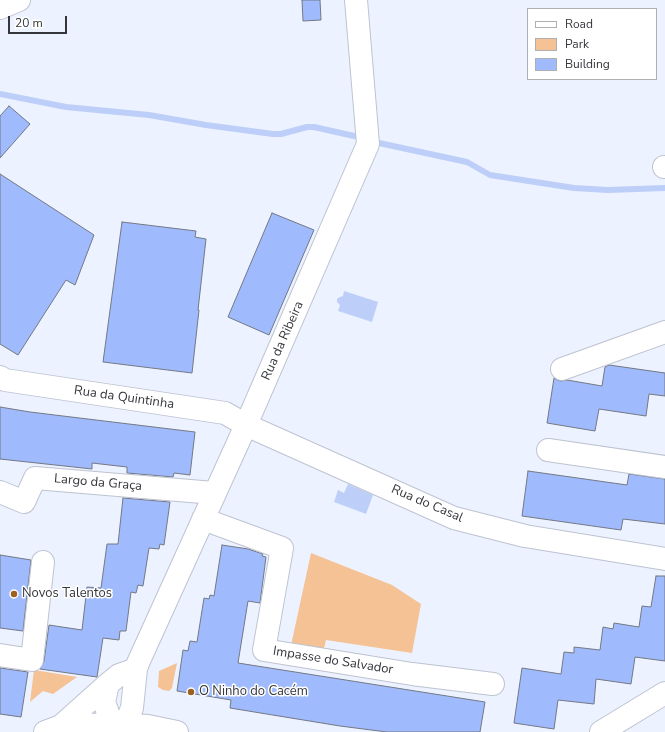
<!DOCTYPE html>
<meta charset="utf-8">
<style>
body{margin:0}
#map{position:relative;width:665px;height:732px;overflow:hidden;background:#ecf2ff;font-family:"Nunito Sans",sans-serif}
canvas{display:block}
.legend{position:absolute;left:527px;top:8px;width:130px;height:72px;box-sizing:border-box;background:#fff;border:1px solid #aeafb1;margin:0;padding:5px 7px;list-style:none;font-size:12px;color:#34363b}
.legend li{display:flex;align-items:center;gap:8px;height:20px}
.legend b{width:20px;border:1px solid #aeafb1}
.scale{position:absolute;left:8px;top:16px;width:59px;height:18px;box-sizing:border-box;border:2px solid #34363b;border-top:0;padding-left:5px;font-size:12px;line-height:14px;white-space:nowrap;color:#34363b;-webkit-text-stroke:3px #fff;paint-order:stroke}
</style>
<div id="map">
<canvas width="665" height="732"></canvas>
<ul class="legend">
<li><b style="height:5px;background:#fff"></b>Road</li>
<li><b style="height:11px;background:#f5c295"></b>Park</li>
<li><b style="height:11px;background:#9fbafd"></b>Building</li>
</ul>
<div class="scale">20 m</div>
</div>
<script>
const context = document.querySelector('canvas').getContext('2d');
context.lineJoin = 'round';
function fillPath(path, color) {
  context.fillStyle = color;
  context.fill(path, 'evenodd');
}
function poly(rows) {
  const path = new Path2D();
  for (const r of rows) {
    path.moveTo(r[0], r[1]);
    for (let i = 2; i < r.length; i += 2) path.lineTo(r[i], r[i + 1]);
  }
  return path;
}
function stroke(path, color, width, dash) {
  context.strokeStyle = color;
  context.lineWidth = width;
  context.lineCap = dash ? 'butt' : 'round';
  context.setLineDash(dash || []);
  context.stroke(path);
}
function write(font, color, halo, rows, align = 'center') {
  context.font = font + ' "Nunito Sans",sans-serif';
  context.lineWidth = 3;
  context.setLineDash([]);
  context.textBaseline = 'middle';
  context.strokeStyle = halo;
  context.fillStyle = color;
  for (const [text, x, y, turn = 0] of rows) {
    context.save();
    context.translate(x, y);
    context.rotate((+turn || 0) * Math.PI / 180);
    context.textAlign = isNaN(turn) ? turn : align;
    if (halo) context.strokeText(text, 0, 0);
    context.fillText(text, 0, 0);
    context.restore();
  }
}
fillPath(poly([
 [311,553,392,585,421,604,412,653,326,640,324,648,406,662,403,670,290,650],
 [177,663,172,688,169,691,163,690,158,687,159,671],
 [34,670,77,677,53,694,43,691,30,702]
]), '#f5c295');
fillPath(poly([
 [344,291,378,302,372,322,338,311,340,305,337,302,337,299,340,297,343,296],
 [348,484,373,495,366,514,334,502,338,490,344,493]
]), '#bdcff8');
stroke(poly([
 [0,94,66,107,149,115,206,125,273,134,281,134,307,127,314,127,363,138],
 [379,143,467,162,490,175,574,188,608,190,665,188]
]), '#bdcff8', 6);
const building = poly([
 [302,0,320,0,321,20,303,21,302,0],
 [9,106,30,124,0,158,0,116,9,106],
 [0,174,94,235,75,285,66,280,18,355,0,344,0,174],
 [272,213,314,230,269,335,228,317,272,213],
 [122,222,196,231,195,237,206,239,198,310,199,310,192,373,103,362,122,222],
 [609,365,665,373,665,396,649,394,646,416,599,409,595,431,547,423,554,378,560,381,567,380,602,386,605,367,609,365],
 [0,407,30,412,195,432,190,475,174,473,173,477,127,473,127,467,92,463,92,469,0,459,0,407],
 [528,471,627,485,629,474,665,479,665,524,623,519,621,530,522,516,528,471],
 [123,498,170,502,164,545,160,544,159,549,149,548,143,586,138,585,136,593,131,592,126,631,120,631,119,640,103,638,97,677,40,669,44,661,49,625,82,630,87,587,101,588,107,544,118,544,123,498],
 [222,545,248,549,263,554,262,556,266,557,260,603,248,601,238,663,485,702,480,732,387,732,340,726,230,708,231,700,177,691,183,650,188,651,190,641,197,642,204,598,209,599,210,595,214,596,222,545],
 [0,555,31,560,23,631,0,628,0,555],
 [656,576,665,576,665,661,635,657,631,684,596,679,594,704,558,700,554,729,514,723,522,668,561,674,564,652,574,653,574,647,600,650,603,627,613,629,614,623,639,627,642,606,651,607,656,576],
 [0,668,28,672,21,717,0,714,0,668]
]);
fillPath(building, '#9fbafd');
stroke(building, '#737883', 1);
const minor = poly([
 [0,8,19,0],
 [664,167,665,167],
 [562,369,665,332],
 [0,377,5,380,225,413,246,425,454,518,525,536,665,559],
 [548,450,665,467],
 [0,492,24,502,35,478,214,493],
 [203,519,282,548,264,650,412,674,493,684],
 [0,655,32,660,43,562],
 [112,724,104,702,108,684,119,675,136,669],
 [125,725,132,708,136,669,138,663,246,425,368,144,356,0],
 [61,726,108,684],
 [45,732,61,726,112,724,148,726,177,732],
 [601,732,665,693]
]);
stroke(minor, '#bec3d0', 24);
stroke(minor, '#fff', 22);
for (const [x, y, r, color] of [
 [14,594,4,"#9c6022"],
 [191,692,4,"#9c6022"]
]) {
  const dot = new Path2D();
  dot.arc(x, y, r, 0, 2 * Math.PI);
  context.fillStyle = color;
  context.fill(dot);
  stroke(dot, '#fff', 1.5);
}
write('13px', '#34363b', '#fff', [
 ["Rua da Ribeira",283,341,-66],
 ["Rua da Quintinha",124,398,8],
 ["Largo da Graça",98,483,5],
 ["Rua do Casal",427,504,23],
 ["Impasse do Salvador",333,661,9]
]);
write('13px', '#34363b', '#fff', [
 ["Novos Talentos",22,594],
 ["O Ninho do Cacém",199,692]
], 'left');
</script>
